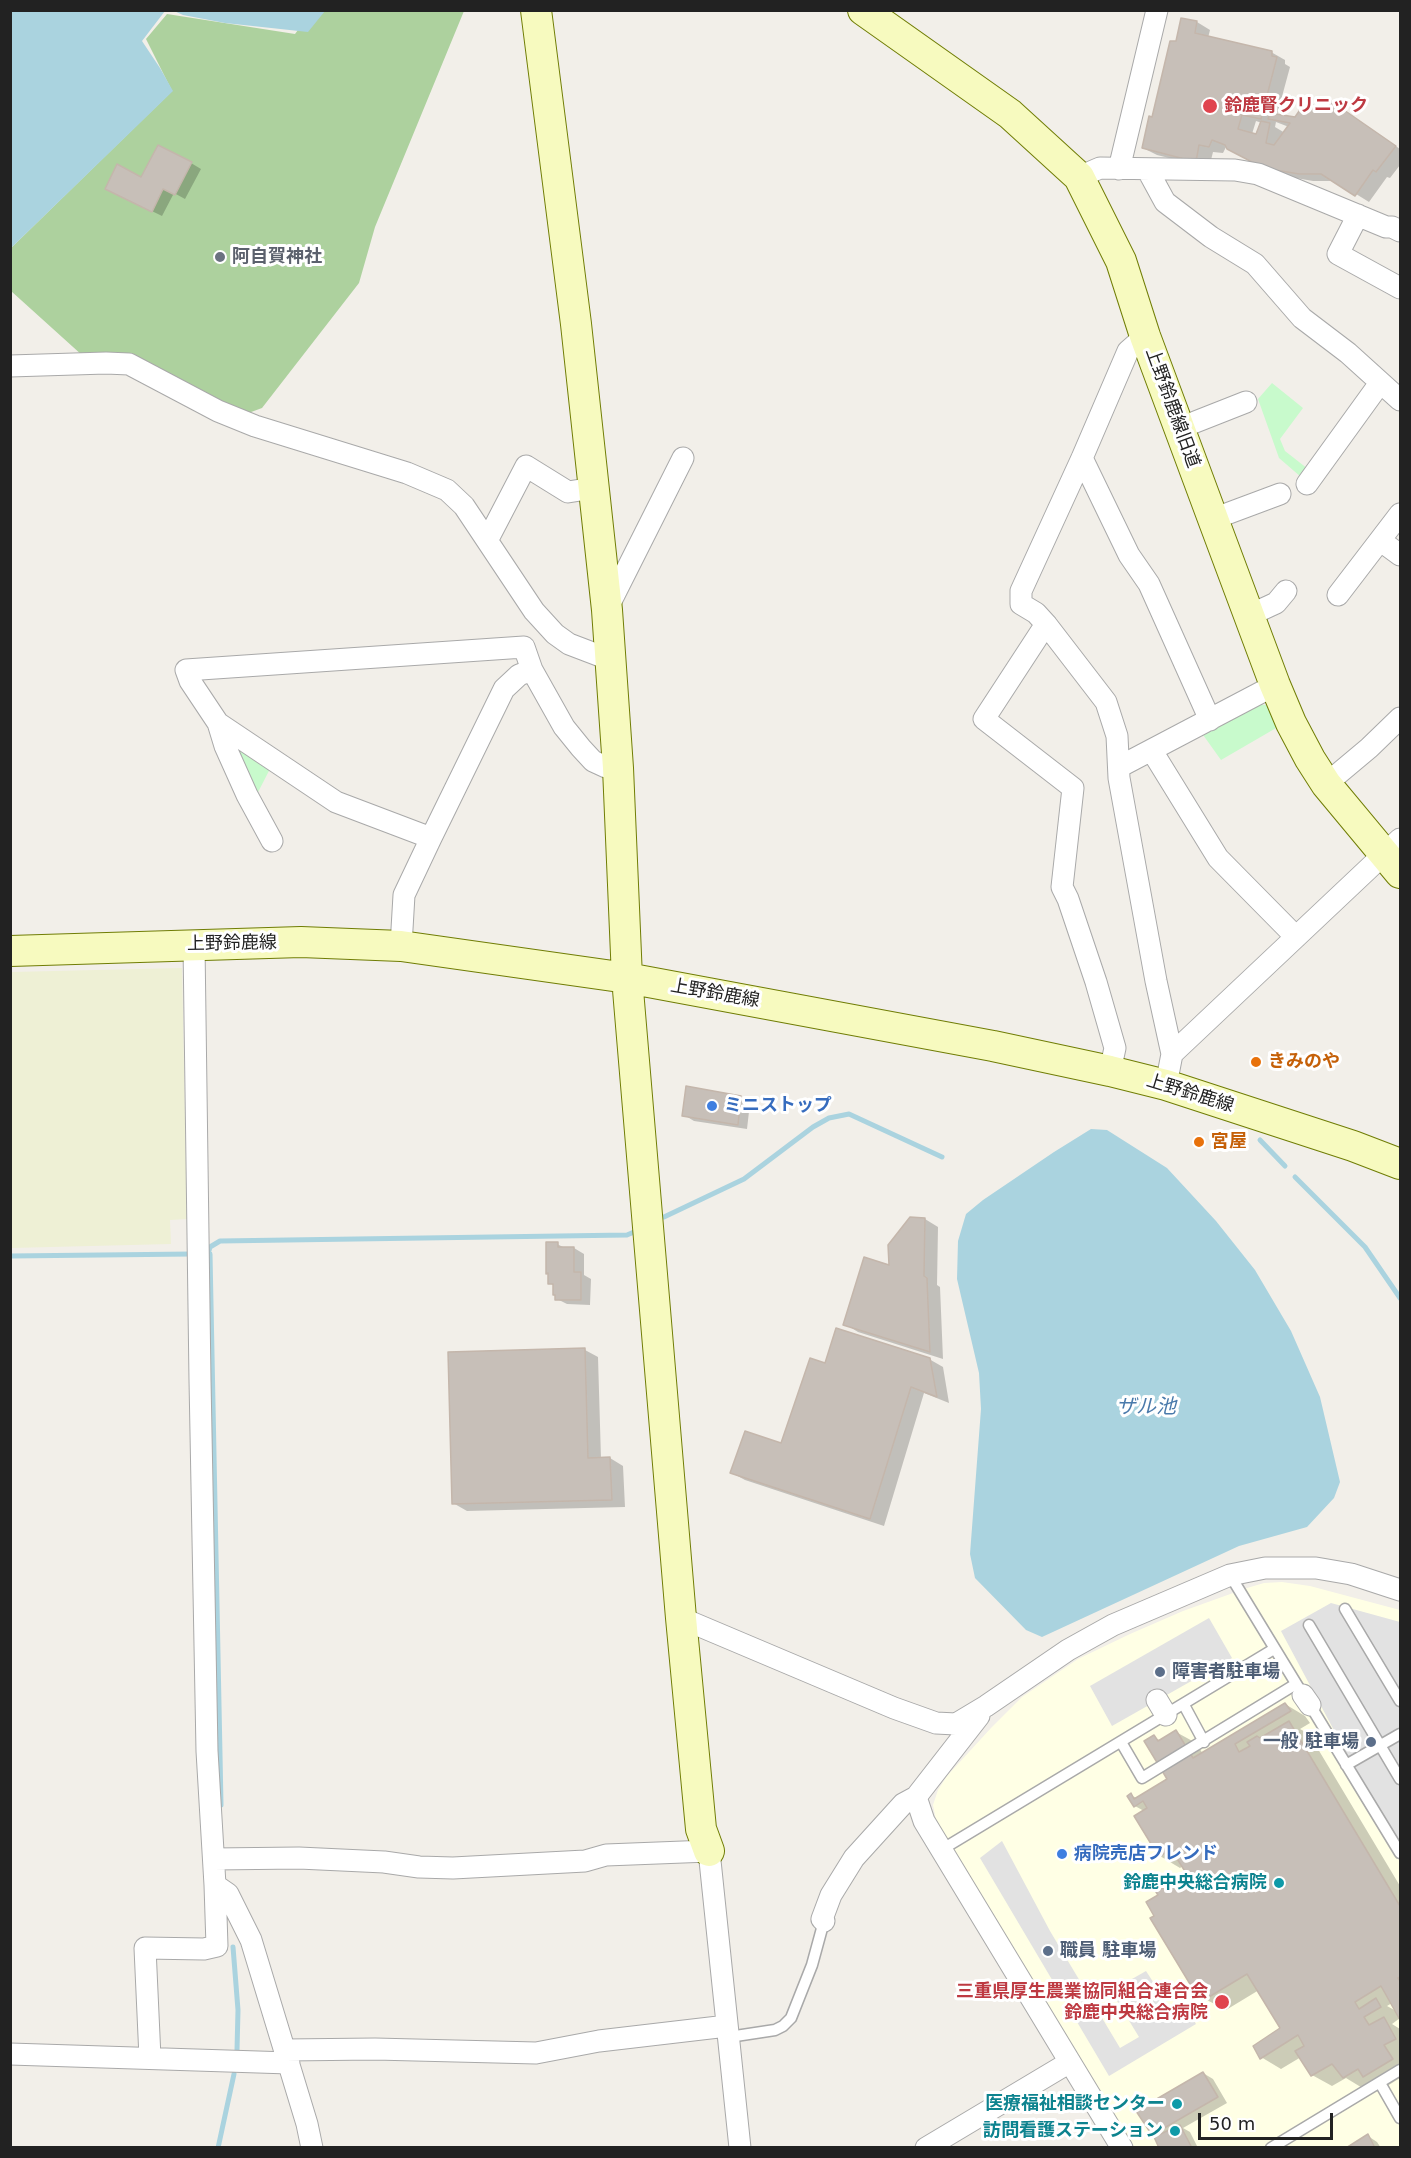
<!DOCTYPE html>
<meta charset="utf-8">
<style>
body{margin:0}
#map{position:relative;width:1411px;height:2158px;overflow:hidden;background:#f2efe9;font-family:"DejaVu Sans",sans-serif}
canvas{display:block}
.frame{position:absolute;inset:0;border:12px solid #222;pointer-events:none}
.scale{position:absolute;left:1198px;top:2113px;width:135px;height:27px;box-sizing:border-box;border:3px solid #222;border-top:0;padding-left:8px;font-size:18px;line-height:21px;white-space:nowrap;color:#222;-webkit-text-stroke:4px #fff;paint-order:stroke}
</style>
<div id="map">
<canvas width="1411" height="2158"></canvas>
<div class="frame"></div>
<div class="scale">50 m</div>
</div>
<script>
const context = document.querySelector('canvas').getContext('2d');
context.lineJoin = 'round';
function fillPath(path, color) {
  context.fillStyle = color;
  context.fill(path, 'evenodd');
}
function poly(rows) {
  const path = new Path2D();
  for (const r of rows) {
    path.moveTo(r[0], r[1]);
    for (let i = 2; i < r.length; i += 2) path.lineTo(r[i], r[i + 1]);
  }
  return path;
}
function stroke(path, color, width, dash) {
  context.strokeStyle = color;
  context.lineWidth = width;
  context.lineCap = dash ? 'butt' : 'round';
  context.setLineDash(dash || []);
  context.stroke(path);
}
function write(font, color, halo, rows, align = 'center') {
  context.font = font + ' "DejaVu Sans","Noto Sans JP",sans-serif';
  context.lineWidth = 6;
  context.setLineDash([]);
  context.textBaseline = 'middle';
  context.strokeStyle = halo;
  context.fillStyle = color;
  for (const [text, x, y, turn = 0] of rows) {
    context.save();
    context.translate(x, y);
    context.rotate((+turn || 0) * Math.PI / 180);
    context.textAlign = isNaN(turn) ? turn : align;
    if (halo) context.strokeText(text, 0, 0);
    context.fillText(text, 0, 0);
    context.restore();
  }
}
fillPath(poly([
 [1282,1582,1310,1586,1400,1610,1400,2147,1130,2147,956,1857,936,1820,933,1805,938,1790,947,1776,991,1728,1022,1697,1078,1659,1130,1634,1183,1611,1247,1588,1264,1583]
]), '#ffffe5');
fillPath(poly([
 [182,968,187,1219,170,1220,171,1244,11,1248,11,972]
]), '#eef0d5');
fillPath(poly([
 [312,11,464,11,375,227,359,283,262,408,243,415,83,356,11,291,11,248,172,91,146,39,167,14,295,34]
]), '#add19e');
fillPath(poly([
 [1272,383,1303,408,1280,439,1285,451,1308,469,1301,477,1279,458,1258,399],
 [1255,704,1276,706,1283,724,1221,760,1201,732],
 [240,746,271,767,255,798,234,754]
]), '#c8facc');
fillPath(poly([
 [1331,1603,1400,1622,1400,1854,1281,1631],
 [1209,1618,1232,1658,1112,1726,1090,1686],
 [1002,1841,1050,1931,1120,2048,1139,2037,1111,1991,1146,1971,1172,2011,1183,2004,1196,2024,1109,2076,980,1858]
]), '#e2e2e2');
fillPath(poly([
 [11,10,165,11,142,41,160,68,173,91,11,248],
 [174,11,325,11,308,32,225,23,183,15],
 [1091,1129,1107,1130,1167,1168,1216,1221,1255,1270,1291,1331,1320,1397,1340,1482,1334,1498,1307,1527,1239,1546,1042,1637,1026,1630,975,1578,970,1554,981,1409,979,1373,957,1279,958,1241,966,1214,983,1200,1054,1152]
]), '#aad3df');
fillPath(poly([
 [1197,22,1210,30,1208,38,1271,52,1285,60,1285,64,1290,67,1277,115,1296,119,1344,111,1400,149,1400,165,1390,178,1387,177,1369,202,1335,181,1313,181,1290,177,1226,147,1223,153,1213,152,1209,168,1157,155,1143,148,1177,42],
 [1256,121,1262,123,1257,135,1252,134],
 [1276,122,1289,127,1285,133,1275,127],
 [191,163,201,169,185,199,174,193,162,216,117,194,141,179],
 [741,1098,750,1103,747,1129,694,1121,684,1115],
 [925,1219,938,1227,937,1285,940,1287,943,1359,858,1332,845,1324,890,1267],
 [557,1244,565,1248,574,1248,584,1254,584,1275,591,1279,590,1305,567,1304,557,1299,554,1286,550,1283,550,1274,548,1273],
 [585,1350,598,1357,601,1459,610,1458,623,1466,625,1507,467,1511,453,1503],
 [929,1359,943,1367,949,1403,924,1393,884,1526,745,1480,732,1473,782,1445,826,1365],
 [1285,1704,1305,1716,1310,1723,1300,1729,1309,1734,1400,1886,1400,2018,1392,2024,1400,2029,1400,2078,1384,2088,1364,2089,1346,2078,1332,2086,1312,2075,1301,2057,1281,2069,1261,2057,1282,2029,1259,1990,1226,2010,1205,1999,1202,1993,1194,1988,1188,1874,1183,1866,1180,1868,1160,1856,1144,1811,1135,1806,1131,1795,1138,1799,1169,1780,1154,1737,1161,1741,1176,1732,1196,1743,1203,1754],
 [1392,2003,1398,2012,1387,2006],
 [1203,2073,1213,2079,1227,2103,1183,2128,1190,2132,1198,2148,1161,2148,1158,2137,1153,2134],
 [1368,2136,1377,2142,1381,2148,1349,2148]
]), '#0003');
stroke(poly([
 [1260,1140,1285,1166],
 [1295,1177,1365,1247,1400,1298],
 [664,1217,744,1179,813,1127,829,1118,849,1114,942,1157],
 [208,1254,210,1247,220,1241,627,1235,634,1232],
 [210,1254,221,1805],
 [10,1256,192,1254],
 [233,1947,238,2010,237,2050],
 [218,2148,234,2074]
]), '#aad3df', 5);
const building = poly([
 [1181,18,1197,21,1195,33,1272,51,1272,56,1277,57,1261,119,1242,115,1238,129,1256,134,1261,121,1270,123,1266,143,1274,145,1290,123,1268,119,1270,113,1295,117,1306,101,1323,111,1331,101,1396,146,1376,172,1373,170,1355,196,1321,174,1299,174,1275,170,1252,162,1227,149,1225,145,1212,140,1209,147,1199,145,1196,162,1142,148,1149,116,1152,117,1170,41,1176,41,1181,18],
 [158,145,192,162,175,195,163,189,152,212,105,189,117,164,141,177,158,145],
 [686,1086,741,1096,738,1125,682,1116,686,1086],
 [910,1217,925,1218,924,1276,927,1278,930,1352,843,1325,864,1257,889,1265,888,1245,910,1217],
 [546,1242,558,1242,558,1247,574,1247,574,1272,581,1272,581,1300,555,1300,555,1295,553,1295,553,1284,548,1284,548,1273,546,1274,546,1242],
 [836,1328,930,1358,937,1397,911,1387,870,1519,730,1473,745,1431,781,1443,810,1358,825,1363,836,1328],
 [585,1348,588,1458,610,1457,612,1500,452,1504,448,1352,585,1348],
 [1285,1703,1291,1711,1235,1744,1239,1752,1250,1746,1247,1742,1257,1736,1260,1738,1289,1721,1400,1906,1400,1977,1398,1978,1400,1981,1400,2020,1381,1986,1355,2002,1359,2009,1376,1998,1381,2007,1364,2017,1369,2025,1384,2017,1396,2039,1384,2045,1393,2059,1363,2077,1358,2069,1343,2078,1332,2064,1311,2076,1295,2051,1304,2046,1298,2035,1260,2059,1253,2046,1280,2028,1247,1974,1204,2000,1197,1987,1193,1989,1150,1918,1154,1916,1146,1902,1158,1895,1156,1892,1186,1873,1171,1849,1159,1857,1134,1816,1147,1808,1143,1801,1134,1807,1127,1796,1131,1793,1134,1799,1167,1779,1144,1741,1154,1735,1158,1741,1176,1730,1193,1758,1285,1703],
 [1203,2072,1218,2097,1152,2135,1136,2111,1203,2072],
 [1180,2125,1192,2148,1159,2148,1154,2137,1180,2125],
 [1368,2134,1375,2148,1346,2148,1368,2134]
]);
fillPath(building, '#c7bfb8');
stroke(building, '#c4b6ab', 1.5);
const lane = poly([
 [1230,1575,1300,1690],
 [1345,1609,1400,1701],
 [1309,1625,1400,1779],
 [1184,1705,1204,1742],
 [1310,1705,1400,1853],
 [1121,1742,1142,1778,1296,1684],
 [1346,1765,1400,1734],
 [941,1850,1274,1649],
 [729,2037,775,2030,783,2026,791,2018,812,1965,824,1921],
 [1380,2083,1400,2118],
 [1271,2148,1400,2070]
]);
const street = poly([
 [1119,169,1157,10],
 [1147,169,1165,202,1211,237,1255,264,1302,318,1348,353,1400,400],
 [1079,177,1100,168,1235,170,1258,174,1386,227,1392,227,1400,231],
 [1358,215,1338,254,1400,288],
 [1145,336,1128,351,1082,458,1021,591,1021,604,1036,613,1046,624,1106,702,1117,736,1119,778,1156,981,1172,1054,1166,1085],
 [10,366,106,363,129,364,218,411,255,426,407,473,447,490,464,506,534,611,555,634,569,644,611,660],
 [1180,428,1246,402],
 [1082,458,1129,555,1149,584,1210,720],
 [1307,484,1380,383],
 [1213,519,1280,494],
 [488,539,526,466,568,492,593,488],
 [1381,541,1400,555],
 [1338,595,1400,514],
 [607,609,683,458],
 [1250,615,1276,603,1286,591],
 [1046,624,984,719,1073,788,1062,887,1068,899,1096,982,1115,1048,1110,1071],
 [532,670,564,727,581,748,593,761,606,767,618,768],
 [218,723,336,802,431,838],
 [1152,751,1218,858,1296,937],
 [1119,767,1275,685],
 [1326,784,1369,748,1400,718],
 [272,841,247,795,225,746,218,723,190,681,186,670,524,647,532,670,519,675,504,689,431,838,404,895,401,946],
 [194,945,200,1380,207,1751,215,1885,228,1894,251,1940,307,2124,312,2148],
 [1172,1054,1400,839],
 [681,1618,894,1708,936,1723,956,1724,986,1706,1068,1650,1113,1625,1230,1575,1265,1568,1316,1568,1351,1574,1400,1590],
 [1303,1695,1310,1705],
 [1157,1700,1166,1715],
 [979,1716,916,1797,924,1821,1122,2148],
 [214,1859,299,1858,384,1862,419,1867,453,1868,585,1861,606,1855,709,1851,740,2148],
 [824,1921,822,1919,831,1895,854,1858,903,1804,916,1797],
 [286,2050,375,2049,536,2053,599,2041,727,2026],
 [10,2054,289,2063],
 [150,2058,145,1948,204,1949,217,1946,215,1885],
 [926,2148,1070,2062]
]);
const secondary = poly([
 [536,10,576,324,607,610,618,768,627,978,681,1618,701,1829,709,1851],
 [863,10,1010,114,1079,177,1121,261,1145,336,1213,519,1275,685,1291,723,1310,759,1326,784,1400,873],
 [10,951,301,942,401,946,627,978,993,1046,1110,1071,1166,1085,1353,1146,1400,1164]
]);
stroke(lane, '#a9a9a9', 13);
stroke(street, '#a9a9a9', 23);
stroke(secondary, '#707d05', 32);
stroke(lane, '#fff', 10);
stroke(street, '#fff', 21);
stroke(secondary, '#f7fabf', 30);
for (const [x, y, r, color] of [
 [1210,106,8,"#e0444e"],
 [220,257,6,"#6b7280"],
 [1256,1062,6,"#e8710a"],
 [712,1106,6,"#3f7fe0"],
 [1199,1142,6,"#e8710a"],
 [1160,1672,6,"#5c6f8a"],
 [1371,1742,6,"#5c6f8a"],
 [1062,1854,6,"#3f7fe0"],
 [1279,1883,6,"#0f9aa8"],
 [1048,1951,6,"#5c6f8a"],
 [1222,2002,8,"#e0444e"],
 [1177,2104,6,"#0f9aa8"],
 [1175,2131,6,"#0f9aa8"]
]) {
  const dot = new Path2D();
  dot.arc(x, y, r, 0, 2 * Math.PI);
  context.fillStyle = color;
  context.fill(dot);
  stroke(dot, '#fff', 2);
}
write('bold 18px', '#be3a42', '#fff', [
 ["鈴鹿腎クリニック",1224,106],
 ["三重県厚生農業協同組合連合会",1208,1992,"right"],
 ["鈴鹿中央総合病院",1208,2013,"right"]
], 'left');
write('bold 18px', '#5b616d', '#fff', [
 ["阿自賀神社",232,257]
], 'left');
write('18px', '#222', '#fff', [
 ["上野鈴鹿線旧道",1172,408,70],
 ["上野鈴鹿線",232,944,-1],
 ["上野鈴鹿線",715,994,10],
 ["上野鈴鹿線",1190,1094,17]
]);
write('bold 18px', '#c56008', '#fff', [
 ["きみのや",1268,1062],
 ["宮屋",1211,1142]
], 'left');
write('bold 18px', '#366cbe', '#fff', [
 ["ミニストップ",724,1106],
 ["病院売店フレンド",1074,1854]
], 'left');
write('bold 18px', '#4e5e75', '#fff', [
 ["障害者駐車場",1172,1672],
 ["一般 駐車場",1359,1742,"right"],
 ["職員 駐車場",1060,1951]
], 'left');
write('bold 18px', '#0d838f', '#fff', [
 ["鈴鹿中央総合病院",1267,1883],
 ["医療福祉相談センター",1165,2104],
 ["訪問看護ステーション",1163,2131]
], 'right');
write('italic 20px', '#4a7aab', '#fff', [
 ["ザル池",1146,1408]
]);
</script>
